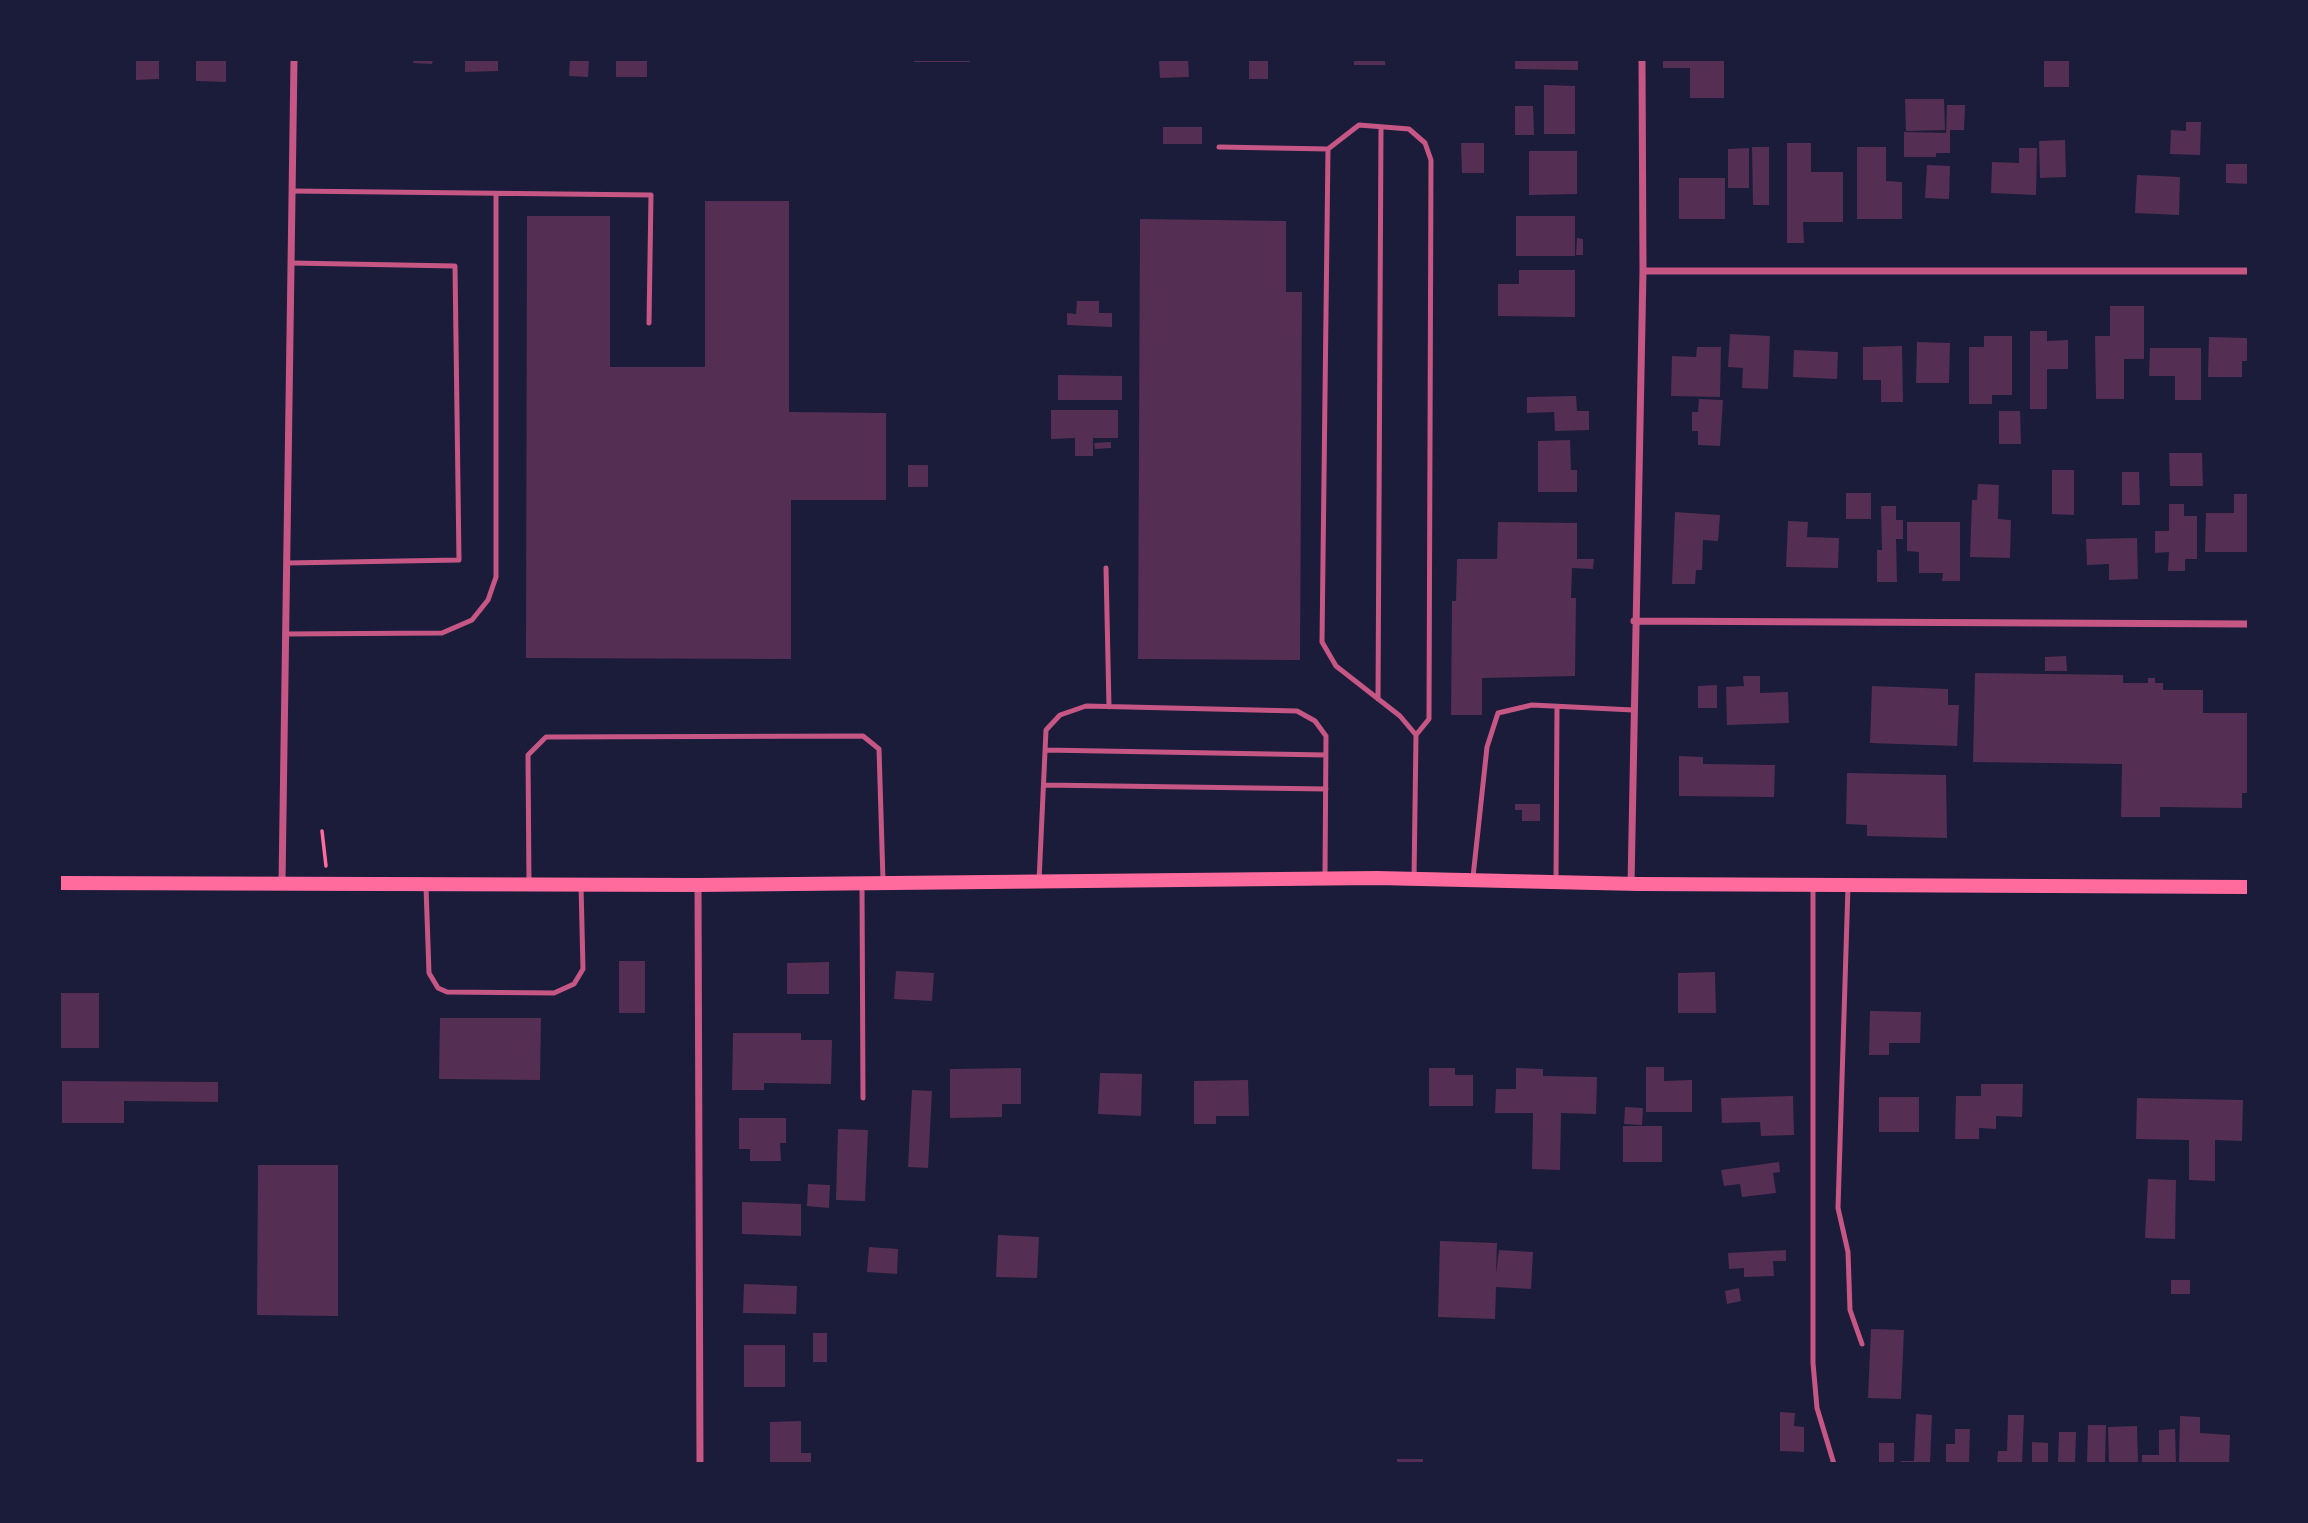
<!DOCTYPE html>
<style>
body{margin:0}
#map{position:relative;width:2308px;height:1523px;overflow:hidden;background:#1b1b3a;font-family:Montserrat,sans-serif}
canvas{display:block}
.frame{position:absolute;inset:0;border:61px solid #1b1b3a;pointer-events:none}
</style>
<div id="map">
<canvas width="2308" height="1523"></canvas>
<div class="frame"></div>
</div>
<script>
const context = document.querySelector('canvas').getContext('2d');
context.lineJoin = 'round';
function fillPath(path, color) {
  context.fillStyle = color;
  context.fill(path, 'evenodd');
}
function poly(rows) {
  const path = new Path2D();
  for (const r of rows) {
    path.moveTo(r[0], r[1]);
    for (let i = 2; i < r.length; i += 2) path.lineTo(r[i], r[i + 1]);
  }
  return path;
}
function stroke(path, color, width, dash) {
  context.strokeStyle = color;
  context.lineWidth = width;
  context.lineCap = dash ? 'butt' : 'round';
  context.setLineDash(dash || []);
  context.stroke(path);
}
fillPath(poly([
 [136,60,159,60,159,79,136,80],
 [196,60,226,60,226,82,196,81],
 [414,60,433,60,432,64,413,63],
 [465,60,498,60,498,71,465,72],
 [570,60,589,60,588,77,569,76],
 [616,60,647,60,647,77,616,77],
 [914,60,970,60,970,62,914,62],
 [1159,60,1188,60,1189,77,1160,78],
 [1249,60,1268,60,1268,79,1249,79],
 [1354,60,1385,60,1385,65,1354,65],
 [1515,60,1578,60,1578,70,1515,69],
 [1663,60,1724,60,1724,98,1690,98,1690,68,1663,68],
 [2044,60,2069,60,2069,87,2044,87],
 [1544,85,1575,86,1575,134,1544,134],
 [1905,99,1944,99,1945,130,1906,131],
 [1947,105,1965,105,1964,130,1950,130,1950,153,1936,153,1936,157,1904,157,1904,132,1946,133],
 [1515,106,1533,106,1534,135,1515,135],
 [2186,122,2201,122,2200,155,2170,154,2171,130,2186,131],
 [1163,127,1202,127,1202,144,1163,144],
 [2065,140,2066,177,2040,178,2039,141],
 [1461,143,1484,143,1484,173,1462,173],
 [1787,143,1811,143,1811,172,1843,172,1843,222,1803,222,1804,243,1787,243],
 [1752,147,1769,147,1769,205,1753,205],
 [1857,147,1886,147,1886,181,1902,182,1902,219,1857,219],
 [1749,148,1749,188,1728,188,1728,149],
 [2019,148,2037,148,2036,195,1991,193,1992,162,2019,163],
 [1529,151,1577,151,1577,194,1529,195],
 [2226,164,2248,164,2248,184,2226,183],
 [1927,165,1950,166,1949,199,1925,198],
 [2137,175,2180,177,2179,215,2135,213],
 [1679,178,1725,178,1725,219,1679,219],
 [705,201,789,201,789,412,886,413,886,500,791,500,791,659,526,658,527,216,610,216,610,367,705,367],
 [1516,216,1575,216,1575,256,1516,256],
 [1140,219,1286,221,1286,292,1302,292,1300,660,1138,659],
 [1577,238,1583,239,1583,255,1576,255],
 [1519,270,1575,270,1575,317,1498,316,1498,284,1519,284],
 [1077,301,1099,301,1099,313,1112,313,1112,327,1067,325,1067,313,1076,314],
 [2110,306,2144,306,2144,359,2124,359,2124,399,2096,399,2095,336,2110,336],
 [2030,331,2047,331,2047,341,2068,340,2068,369,2047,369,2047,409,2030,409],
 [1730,334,1770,336,1768,389,1742,388,1743,368,1728,367],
 [1984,336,2012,336,2012,395,1992,395,1992,404,1969,404,1969,347,1984,347],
 [2209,337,2248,338,2248,361,2242,361,2242,377,2208,377],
 [1917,342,1950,343,1949,383,1916,383],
 [1902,346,1903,402,1881,402,1881,380,1863,380,1863,347],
 [1697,347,1721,347,1720,397,1671,396,1672,356,1696,357],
 [2150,348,2201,348,2201,400,2175,400,2175,376,2149,376],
 [1794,350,1838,352,1837,379,1793,377],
 [1058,375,1122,376,1122,400,1058,400],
 [1576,396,1577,411,1589,411,1589,430,1555,431,1554,412,1527,413,1527,397],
 [1699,399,1723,400,1720,446,1698,445,1698,431,1692,431,1692,412,1698,412],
 [1051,410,1118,410,1118,438,1093,438,1093,456,1075,456,1075,438,1051,439],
 [1999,411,2020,411,2021,444,1999,444],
 [1570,440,1571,470,1577,470,1577,492,1538,492,1538,441],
 [1111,442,1111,448,1095,449,1094,443],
 [2169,453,2202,453,2203,486,2170,486],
 [908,465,928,465,928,487,908,487],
 [2052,470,2074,470,2074,515,2052,514],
 [2122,472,2139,472,2140,505,2122,505],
 [1978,484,1999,485,1998,519,2011,520,2010,558,1970,557,1972,500,1977,500],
 [1846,493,1871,493,1871,519,1846,519],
 [2234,494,2248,494,2248,552,2205,552,2206,513,2234,513],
 [2169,504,2184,504,2184,516,2197,516,2197,559,2185,559,2185,571,2168,571,2169,552,2155,553,2155,531,2169,531],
 [1881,506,1896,506,1896,520,1903,520,1903,539,1896,539,1897,582,1877,582,1877,550,1882,550],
 [1675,512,1720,515,1718,541,1703,540,1702,570,1696,570,1695,584,1672,584],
 [1788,521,1808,522,1807,537,1839,538,1838,568,1786,567],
 [1498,522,1577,523,1577,559,1594,559,1593,569,1572,568,1571,598,1576,598,1575,676,1482,678,1482,715,1451,715,1452,601,1456,601,1457,559,1497,559],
 [1907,522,1960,522,1960,581,1942,581,1943,573,1919,573,1919,552,1907,551],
 [2137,538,2138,579,2109,580,2109,564,2087,565,2086,539],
 [2066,656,2067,671,2045,671,2045,657],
 [1975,673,2123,675,2123,683,2148,683,2148,678,2155,678,2155,683,2163,683,2163,690,2203,690,2203,713,2248,713,2248,793,2242,793,2242,808,2160,807,2160,817,2121,817,2122,764,1973,762],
 [1743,676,1760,676,1760,693,1788,692,1789,723,1727,725,1726,687,1744,686],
 [1717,685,1717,708,1698,708,1698,686],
 [1872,686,1948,689,1948,705,1959,705,1957,746,1870,743],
 [1679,756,1703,757,1703,764,1775,765,1774,797,1679,796],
 [1847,773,1946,775,1947,838,1867,836,1867,825,1846,824],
 [1515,804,1540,804,1540,821,1522,821,1522,810,1515,810],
 [619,961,645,961,645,1013,619,1013],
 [829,962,829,994,787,994,787,963],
 [896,971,934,973,932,1001,894,999],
 [1715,972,1716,1013,1678,1013,1678,973],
 [60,993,99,993,99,1048,60,1048],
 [1870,1011,1921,1012,1920,1043,1889,1043,1889,1055,1869,1055],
 [440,1018,541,1018,540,1080,439,1079],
 [733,1033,801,1033,801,1040,832,1040,831,1084,764,1083,764,1090,732,1090],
 [1646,1067,1664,1067,1664,1081,1692,1080,1692,1112,1646,1112],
 [1021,1068,1021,1104,1002,1104,1002,1117,950,1118,950,1069],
 [1429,1068,1455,1068,1455,1075,1473,1075,1473,1106,1429,1106],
 [1516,1068,1543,1069,1543,1076,1597,1077,1596,1114,1561,1113,1560,1170,1532,1169,1533,1113,1495,1113,1496,1089,1516,1089],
 [1100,1073,1142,1074,1141,1116,1098,1114],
 [1248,1080,1249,1116,1216,1116,1216,1124,1194,1124,1194,1081],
 [62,1081,218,1082,218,1102,124,1101,124,1123,62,1123],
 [1981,1084,2023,1084,2022,1117,1996,1116,1996,1129,1979,1128,1979,1139,1955,1139,1956,1096,1981,1096],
 [912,1090,932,1091,928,1168,908,1167],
 [1793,1096,1794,1135,1761,1136,1760,1122,1722,1123,1721,1098],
 [1879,1097,1919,1097,1919,1132,1879,1132],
 [2137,1098,2243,1100,2242,1141,2215,1140,2215,1181,2189,1180,2189,1140,2136,1139],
 [1625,1107,1643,1108,1642,1125,1624,1124],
 [739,1118,786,1118,786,1143,780,1143,781,1161,750,1161,750,1149,739,1149],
 [1623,1126,1662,1126,1662,1162,1623,1162],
 [838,1129,868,1130,865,1201,836,1200],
 [1779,1162,1780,1172,1773,1173,1776,1193,1742,1197,1740,1184,1724,1186,1721,1170],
 [258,1165,338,1165,338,1316,257,1315],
 [2148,1179,2176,1180,2175,1239,2145,1238],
 [808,1184,830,1185,829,1208,807,1206],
 [742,1202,801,1204,801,1236,742,1234],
 [998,1235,1039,1237,1037,1278,996,1277],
 [1440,1241,1497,1243,1496,1274,1499,1250,1533,1252,1531,1289,1496,1287,1495,1319,1438,1317],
 [869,1247,898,1249,897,1274,867,1272],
 [1786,1250,1786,1261,1773,1261,1774,1276,1744,1277,1744,1268,1729,1269,1728,1253],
 [2171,1280,2190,1280,2190,1294,2171,1294],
 [744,1284,797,1286,796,1314,743,1313],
 [1739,1288,1741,1301,1727,1304,1725,1291],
 [1871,1329,1904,1330,1901,1399,1868,1398],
 [813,1333,827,1333,827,1362,813,1362],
 [744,1345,785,1345,785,1387,744,1387],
 [1780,1412,1795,1413,1794,1426,1804,1427,1804,1452,1780,1451],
 [1916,1414,1932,1415,1930,1464,1901,1464,1901,1461,1914,1461],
 [2008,1415,2024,1415,2022,1464,1997,1464,1998,1451,2007,1451],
 [2180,1416,2200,1417,2200,1433,2230,1435,2229,1464,2179,1464],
 [801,1421,801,1453,811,1453,811,1464,770,1464,770,1422],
 [2088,1425,2106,1425,2105,1464,2087,1464],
 [2137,1426,2138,1464,2109,1464,2108,1427],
 [1955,1429,1970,1429,1969,1464,1946,1464,1946,1444,1955,1444],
 [2175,1429,2176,1464,2142,1464,2142,1455,2159,1455,2159,1430],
 [2059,1432,2076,1432,2075,1464,2058,1464],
 [2032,1442,2048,1443,2048,1464,2032,1464],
 [1879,1443,1894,1443,1894,1464,1879,1464],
 [1397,1459,1423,1459,1423,1464,1397,1464]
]), '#542f53');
stroke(poly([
 [322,831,326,866]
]), '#ff6b9d', 3.5);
stroke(poly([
 [1219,147,1328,149],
 [292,191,651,195,649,323],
 [287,563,459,560,455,266,291,263],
 [1106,568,1109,707],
 [285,634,442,633,472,620,488,600,496,577,496,194],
 [1378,699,1381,127],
 [1045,750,1326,755],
 [1044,785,1326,789],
 [1473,877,1487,747,1498,713,1532,705,1633,710],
 [1414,879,1416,735,1429,719,1431,160,1425,143,1409,129,1359,125,1328,149,1322,642,1336,666,1400,716,1416,735],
 [1039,881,1046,730,1060,715,1086,706,1297,711,1315,721,1326,736,1325,875],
 [1556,882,1557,707],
 [529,884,528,755,546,737,863,736,879,749,883,880],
 [862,886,863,1098],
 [1813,886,1813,1363,1817,1408,1834,1464],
 [1848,886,1838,1208,1848,1252,1850,1310,1862,1344],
 [426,887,429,973,438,988,447,992,554,993,574,984,583,969,581,885]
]), '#c65784', 5);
stroke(poly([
 [1643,271,2248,271],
 [1634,621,2248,624],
 [282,883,294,60],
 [1631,884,1643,271,1642,60],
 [698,885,700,1464]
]), '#c65784', 7);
stroke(poly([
 [60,883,698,885,1377,878,1638,884,2248,887]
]), '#ff6b9d', 14);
</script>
